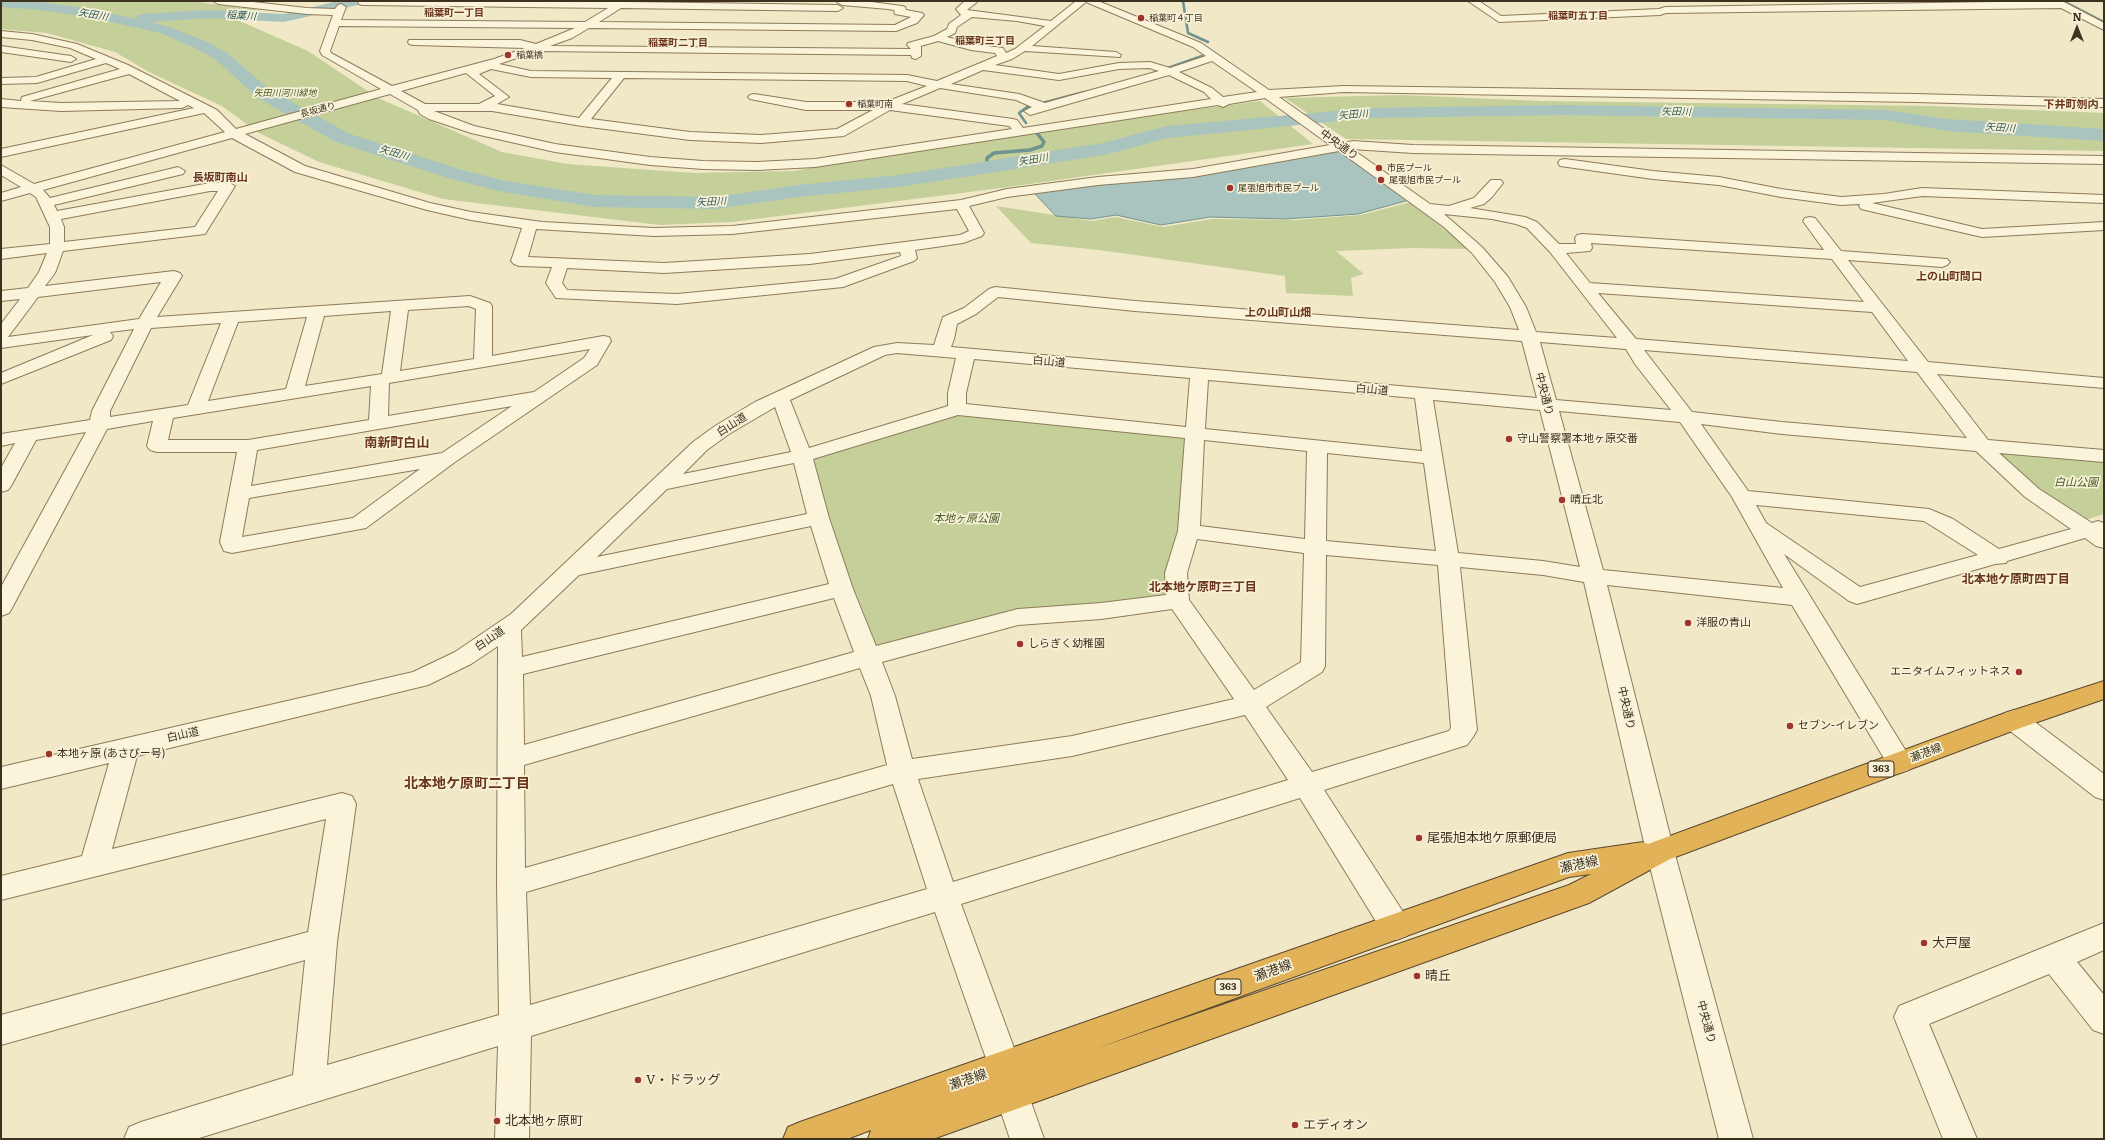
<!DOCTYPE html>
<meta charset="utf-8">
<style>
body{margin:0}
#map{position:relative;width:2105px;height:1140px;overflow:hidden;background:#f0e8c7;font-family:Literata,serif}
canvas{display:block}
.frame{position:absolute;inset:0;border:2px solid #3d3120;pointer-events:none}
.north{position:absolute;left:2057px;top:8px;width:40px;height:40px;-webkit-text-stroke:3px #f7f1d7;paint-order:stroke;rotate:0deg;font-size:11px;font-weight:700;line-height:16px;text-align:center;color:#3d3120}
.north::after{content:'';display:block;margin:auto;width:14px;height:18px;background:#3d3120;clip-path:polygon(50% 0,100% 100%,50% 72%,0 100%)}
</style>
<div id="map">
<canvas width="2105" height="1140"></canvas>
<div class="frame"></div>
<div class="north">N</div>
</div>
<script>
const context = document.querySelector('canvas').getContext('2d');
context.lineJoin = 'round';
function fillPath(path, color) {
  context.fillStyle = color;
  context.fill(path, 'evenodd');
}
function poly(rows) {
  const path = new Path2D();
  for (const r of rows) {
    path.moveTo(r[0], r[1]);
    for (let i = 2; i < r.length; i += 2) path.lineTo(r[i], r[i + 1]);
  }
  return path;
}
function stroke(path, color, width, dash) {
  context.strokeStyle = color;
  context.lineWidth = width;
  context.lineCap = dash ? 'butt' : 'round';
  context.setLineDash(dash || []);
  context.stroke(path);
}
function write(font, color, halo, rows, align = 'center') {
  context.font = font + ' Literata,"Noto Sans JP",serif';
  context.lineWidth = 3.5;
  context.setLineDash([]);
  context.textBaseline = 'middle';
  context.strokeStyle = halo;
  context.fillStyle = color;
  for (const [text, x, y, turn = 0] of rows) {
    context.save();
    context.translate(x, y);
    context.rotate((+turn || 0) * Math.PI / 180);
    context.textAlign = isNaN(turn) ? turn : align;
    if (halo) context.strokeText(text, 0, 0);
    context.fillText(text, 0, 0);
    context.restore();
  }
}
fillPath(poly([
 [1,1,189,1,260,10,235,19,308,51,378,98,502,152,567,164,694,173,793,171,1010,134,1260,101,1313,144,1001,188,732,222,660,225,443,199,319,162,259,133,222,106,151,73,115,52,47,33,1,29],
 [1401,95,1541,101,1931,106,2104,113,2104,151,1346,139,1285,98],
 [1411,202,1469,249,1412,248,1336,251,1364,274,1351,278,1353,296,1286,293,1285,276,1099,250,1031,243,996,206,1092,221,1115,217,1163,227,1212,219,1295,220,1361,215],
 [957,409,1196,433,1178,601,1018,617,867,657,802,456],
 [1989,449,2104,459,2104,514,2085,520,2039,492]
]), '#c4cf9a');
const water = poly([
 [1338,151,1409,200,1358,214,1285,219,1210,217,1161,225,1116,215,1091,219,1056,216,1034,193,1102,184,1186,177,1338,151]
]);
fillPath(water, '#a9c4bf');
stroke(water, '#6f938e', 1);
stroke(poly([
 [1183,1,1188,33,1208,42],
 [2063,1,2104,22],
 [1148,75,1202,56],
 [1026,123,1019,113,1027,107,1084,92]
]), '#6f938e', 2.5);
stroke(poly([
 [987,167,987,158,994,153,1030,150,1042,146,1044,142,1036,132]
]), '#6f938e', 3.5);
fillPath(poly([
 [1,1,42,2,94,10,136,19,138,15,143,14,208,10,284,14,338,1,364,1,362,4,284,22,208,18,150,22,170,27,207,42,227,53,270,90,350,134,462,170,506,181,595,195,716,197,798,185,899,175,1103,143,1167,126,1369,108,1563,105,1886,110,1947,119,2104,129,2104,141,1947,131,1886,120,1563,115,1369,118,1168,138,1104,155,899,187,798,197,716,209,595,207,498,191,448,178,336,142,258,98,215,59,195,48,160,33,94,18,42,10,1,7,1,1]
]), '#a9c4bf');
const minor = poly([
 [213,1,244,1,307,8,335,9,338,5,341,4,346,7,341,20,585,22,608,8,362,5,359,4,358,1,630,1,629,2,838,5,843,8,838,11,621,8,599,22,895,25,911,17,895,14,894,10,888,9,842,5,837,2,864,1,902,6,905,7,906,10,922,13,924,15,917,23,896,31,589,28,572,38,550,46,911,49,907,45,908,43,934,36,947,29,949,24,961,15,956,9,965,1,977,2,967,10,1051,21,1076,1,1098,1,1201,43,1269,90,1344,86,1915,94,2104,99,2104,107,1915,102,1344,92,1279,97,1344,143,1353,141,1413,145,2104,156,2104,164,1413,153,1352,149,1430,204,1449,206,1474,198,1491,180,1501,180,1503,183,1492,197,1484,204,1470,208,1525,217,1537,222,1559,244,1576,244,1575,238,1577,235,1582,234,1824,250,1803,221,1805,218,1810,217,1815,218,1841,251,1947,259,1950,262,1947,265,1942,267,1848,260,1928,362,2104,378,2104,388,1937,374,1988,440,2104,450,2104,462,1999,453,2039,489,2092,523,2098,521,2104,523,2104,548,2096,546,2085,538,2007,561,2006,563,1995,564,1857,604,1849,601,1784,554,1909,756,1913,763,1909,770,1900,773,1891,770,1792,605,1607,585,1674,851,1753,1139,1719,1139,1646,851,1584,582,1543,575,1460,567,1477,730,1473,737,1467,745,1324,790,1407,918,1411,927,1407,936,1396,940,1385,936,1300,798,961,904,1021,1067,1016,1079,1024,1082,1044,1139,1010,1139,995,1094,1001,1082,993,1078,989,1067,935,912,531,1036,529,1139,495,1139,498,1046,196,1139,124,1139,129,1127,141,1122,293,1075,305,960,1,1045,1,1015,308,932,326,819,1,900,1,876,82,856,109,763,1,789,1,767,413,672,455,652,511,614,693,442,715,426,755,402,874,347,897,343,934,345,943,317,964,308,989,289,995,287,1135,301,1519,330,1510,307,1495,282,1472,253,1444,227,1339,151,1193,177,1098,185,1007,197,969,206,984,233,982,236,963,243,915,250,917,258,914,261,843,287,677,304,556,298,546,283,552,267,519,266,514,264,511,261,522,228,471,220,427,210,295,172,232,138,43,190,50,198,178,167,185,171,183,174,54,205,57,211,210,183,228,182,235,186,205,234,63,251,55,273,45,286,174,271,180,273,182,276,157,317,470,296,490,303,492,306,492,356,603,336,609,337,611,341,597,365,455,462,366,528,232,553,224,551,220,542,237,452,157,452,150,450,147,446,153,421,107,429,12,608,9,613,1,616,1,587,86,432,36,440,11,486,8,490,1,492,1,468,15,443,1,446,1,434,90,420,92,411,134,329,110,332,113,336,111,340,1,384,1,373,93,335,1,348,1,324,20,299,1,301,1,291,28,288,39,272,47,253,1,259,1,249,50,244,50,227,36,197,30,193,1,201,1,193,21,187,1,175,1,165,34,184,225,132,204,113,1,157,1,149,194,108,188,105,182,108,61,111,1,107,1,99,21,101,22,97,120,69,106,63,37,83,1,84,1,78,36,77,96,59,70,48,32,40,1,37,1,31,32,34,77,44,128,65,217,110,236,129,381,89,322,55,320,51,333,15,307,14,218,4,213,1],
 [1086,2,1193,47,1206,56,1170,68,1150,62,1119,63,1059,74,995,65,1012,59,1025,51,1120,57,1121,55,1116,52,1032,46,1086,2],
 [972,17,1017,21,1045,26,1015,49,1006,53,1003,48,972,44,947,37,955,33,957,27,972,17],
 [339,26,575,28,536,44,520,40,409,40,408,42,409,44,413,45,525,48,494,59,392,86,331,53,330,51,339,26],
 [938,41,971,50,995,53,997,56,937,81,907,75,531,71,499,64,537,51,911,55,912,58,916,59,921,56,921,46,938,41],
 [1212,61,1257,92,1223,97,1212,88,1179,72,1212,61],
 [1149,68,1159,71,1045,103,1019,94,951,84,983,70,1059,80,1119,69,1149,68],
 [491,69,531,77,612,78,579,118,497,104,509,97,479,74,491,69],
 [466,73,495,96,479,104,425,104,401,91,466,73],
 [129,74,180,101,61,103,30,101,129,74],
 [1169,75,1204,92,1211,99,1023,128,1017,120,1013,119,902,104,940,88,1016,100,1032,107,1024,111,1030,115,1169,75],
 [624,78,907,81,927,86,886,102,806,102,754,94,750,95,748,97,750,99,806,110,873,110,837,129,761,135,690,132,591,119,624,78],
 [390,94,418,110,420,114,429,119,471,133,555,152,650,165,703,169,757,170,815,167,1218,105,1223,107,1229,104,1265,98,1330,145,1193,169,1098,177,1007,189,961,200,732,226,654,228,542,222,471,212,430,203,305,166,245,134,390,94],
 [890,110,1009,126,1012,129,815,159,757,162,703,161,650,157,555,144,474,126,434,111,492,111,582,126,690,140,761,143,844,136,890,110],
 [210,191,218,191,195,227,64,242,64,227,61,219,210,191],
 [957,209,969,231,960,235,810,254,664,263,528,257,536,229,654,236,732,234,957,209],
 [1444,214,1492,219,1516,224,1527,228,1550,252,1617,338,1536,332,1526,307,1508,277,1482,247,1444,214],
 [1591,243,1832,259,1864,302,1590,283,1566,253,1590,251,1592,248,1591,243],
 [900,252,901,256,835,279,677,294,567,290,562,283,567,268,664,273,810,264,900,252],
 [161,282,139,319,8,337,38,297,161,282],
 [1598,293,1872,312,1908,361,1636,339,1598,293],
 [998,297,1135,311,1522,341,1537,398,951,347,954,339,957,324,976,314,998,297],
 [469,306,476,309,474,359,400,371,408,310,469,306],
 [391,311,382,374,305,386,324,316,391,311],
 [307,317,286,389,208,401,238,322,307,317],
 [221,323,188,405,110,417,110,411,151,328,221,323],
 [1540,342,1626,349,1635,364,1671,410,1556,400,1540,342],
 [590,349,584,358,534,392,388,416,389,383,590,349],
 [1644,350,1917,372,1967,438,1782,422,1692,412,1644,350],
 [897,353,956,358,948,393,948,406,809,448,790,400,885,355,897,353],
 [974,359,1190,378,1186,427,966,404,966,393,974,359],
 [1208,380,1415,398,1422,451,1205,429,1208,380],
 [371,386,369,420,248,440,168,440,173,418,371,386],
 [1433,400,1540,410,1580,567,1543,561,1458,553,1433,400],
 [512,406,442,453,251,486,257,450,512,406],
 [775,407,791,452,683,474,707,450,729,434,775,407],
 [1559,411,1680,422,1732,497,1783,588,1603,570,1559,411],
 [958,415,1185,438,1178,531,1165,573,1166,595,1101,603,1018,609,876,646,853,589,829,518,813,459,958,415],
 [1701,424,1782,434,1976,451,2025,497,2071,529,1999,549,1953,519,1929,509,1748,491,1701,424],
 [1204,440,1307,451,1305,539,1200,526,1204,440],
 [1327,453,1424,463,1436,551,1326,541,1327,453],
 [794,463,807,514,597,557,667,489,794,463],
 [420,469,353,518,242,537,249,498,420,469],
 [1756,505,1924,521,1978,555,1860,587,1766,523,1756,505],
 [811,526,829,584,522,657,521,630,579,575,811,526],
 [1197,539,1304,553,1301,662,1254,690,1189,600,1187,573,1197,539],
 [1326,555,1438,565,1451,728,1449,731,1312,772,1266,707,1322,672,1325,666,1326,555],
 [834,598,854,652,524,745,523,674,834,598],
 [1172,609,1234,699,1072,736,912,759,895,696,882,662,1018,625,1101,619,1172,609],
 [498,646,497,884,499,1015,327,1065,337,942,356,804,352,796,342,793,112,849,137,756,428,685,471,664,498,646],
 [860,668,871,696,887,765,525,868,524,765,860,668],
 [1245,715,1288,780,953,882,918,779,1072,756,1245,715],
 [893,784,927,889,530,1005,526,892,893,784],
 [1468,1,1479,1,1501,16,1659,9,1665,7,2062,1,2104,23,2104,30,2061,8,1666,13,1660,15,1499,22,1468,1],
 [1,46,71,56,76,59,71,62,1,52,1,46],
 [1565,159,1653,171,1719,177,1781,189,1841,197,1884,194,1922,188,2104,195,2104,203,1922,196,1872,203,1982,229,2104,222,2104,230,1982,237,1861,209,1859,206,1860,204,1841,205,1781,197,1719,185,1653,179,1560,166,1558,163,1560,160,1565,159],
 [2014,710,2023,713,2104,774,2104,800,2095,797,2005,727,2001,720,2005,713,2014,710],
 [2104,923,2104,950,2077,962,2104,995,2104,1034,2093,1030,2049,974,1929,1024,1977,1139,1943,1139,1894,1017,1899,1006,2104,923]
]);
const highway = poly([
 [2104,681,2104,699,2023,727,1670,859,1589,903,933,1139,868,1139,871,1130,847,1139,783,1139,788,1127,800,1122,1568,853,1643,842,1648,844,2005,713,2104,681],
 [1591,874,1569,885,1095,1049,1569,877,1591,874]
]);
stroke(minor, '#8d7b5b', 2);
stroke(highway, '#5b4830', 2);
fillPath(minor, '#faf4db');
fillPath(highway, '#e1b257');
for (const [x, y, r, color] of [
 [1141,18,4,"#9f3429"],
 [508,55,4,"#9f3429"],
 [849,104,4,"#9f3429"],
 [1379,168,4,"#9f3429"],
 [1381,180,4,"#9f3429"],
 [1230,188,4,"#9f3429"],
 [1509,439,4,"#9f3429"],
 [1562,500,4,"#9f3429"],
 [1688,623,4,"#9f3429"],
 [1020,644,4,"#9f3429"],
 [2019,672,4,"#9f3429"],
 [1790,726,4,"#9f3429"],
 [49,754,4,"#9f3429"],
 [1419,838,4,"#9f3429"],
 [1924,943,4,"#9f3429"],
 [1417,976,4,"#9f3429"],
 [638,1080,4,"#9f3429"],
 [497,1121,4,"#9f3429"],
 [1295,1125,4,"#9f3429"]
]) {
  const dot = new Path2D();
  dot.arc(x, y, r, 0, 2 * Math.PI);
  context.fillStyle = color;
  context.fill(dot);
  stroke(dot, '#f7f1d7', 1.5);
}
write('9px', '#3d3120', '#f7f1d7', [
 ["稲葉町４丁目",1149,18],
 ["稲葉橋",516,55],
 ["稲葉町南",857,104],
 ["市民プール",1387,168],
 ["尾張旭市民プール",1389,180],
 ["尾張旭市市民プール",1238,188]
], 'left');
write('italic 9px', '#485a26', '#f7f1d7', [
 ["矢田川河川緑地",285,93]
]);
write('9px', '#3d3120', '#f7f1d7', [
 ["長坂通り",318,110,-15]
]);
write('bold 10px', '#6b351d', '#f7f1d7', [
 ["稲葉町一丁目",454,13],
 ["稲葉町五丁目",1578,16],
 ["稲葉町三丁目",985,41],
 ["稲葉町二丁目",678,43]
]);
write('italic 10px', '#2f5b5d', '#f7f1d7', [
 ["矢田川",93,15,10],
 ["稲葉川",241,16,4],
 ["矢田川",1676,112,1],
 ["矢田川",1353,115,-5],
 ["矢田川",2000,128,4],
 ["矢田川",394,153,17],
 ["矢田川",1033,160,-9],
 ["矢田川",711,202,-3]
]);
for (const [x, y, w] of [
 [1881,769,26],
 [1228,987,26]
]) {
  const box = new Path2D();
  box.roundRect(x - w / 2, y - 8, w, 16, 3);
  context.fillStyle = '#f7f1d7';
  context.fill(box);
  stroke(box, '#3d3120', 1);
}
write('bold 10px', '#3d3120', null, [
 ["363",1881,769],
 ["363",1228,987]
]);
write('bold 11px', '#6b351d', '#f7f1d7', [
 ["下井町刎内",2071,105],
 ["長坂町南山",220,178],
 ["上の山町間口",1949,277],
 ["上の山町山畑",1278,313]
]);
write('11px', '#3d3120', '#f7f1d7', [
 ["中央通り",1339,145,36],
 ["白山道",1049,362,5],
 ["白山道",1372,390,5],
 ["中央通り",1544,394,76],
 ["白山道",732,425,-32],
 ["白山道",490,639,-34],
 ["中央通り",1626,708,77],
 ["白山道",183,735,-13],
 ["瀬港線",1926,753,-21],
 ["中央通り",1706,1022,75]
]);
write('11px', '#3d3120', '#f7f1d7', [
 ["守山警察署本地ヶ原交番",1517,439],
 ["晴丘北",1570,500],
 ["洋服の青山",1696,623],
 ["しらぎく幼稚園",1028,644],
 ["エニタイムフィットネス",2011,672,"right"],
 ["セブン-イレブン",1798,726],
 ["本地ヶ原 (あさぴー号)",57,754]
], 'left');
write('italic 11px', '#485a26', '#f7f1d7', [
 ["白山公園",2076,483],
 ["本地ヶ原公園",966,519]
]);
write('bold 12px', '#6b351d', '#f7f1d7', [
 ["北本地ケ原町四丁目",2016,579],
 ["北本地ケ原町三丁目",1203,587]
]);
write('bold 13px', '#6b351d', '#f7f1d7', [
 ["南新町白山",397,443]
]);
write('13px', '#3d3120', '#f7f1d7', [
 ["尾張旭本地ケ原郵便局",1427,838],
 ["大戸屋",1932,943],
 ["晴丘",1425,976],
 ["V・ドラッグ",646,1080],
 ["北本地ヶ原町",505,1121],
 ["エディオン",1303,1125]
], 'left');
write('13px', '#3d3120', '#f7f1d7', [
 ["瀬港線",1579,865,-12],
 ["瀬港線",1273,971,-20],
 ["瀬港線",968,1080,-19]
]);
write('bold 14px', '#6b351d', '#f7f1d7', [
 ["北本地ケ原町二丁目",467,784]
]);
</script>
